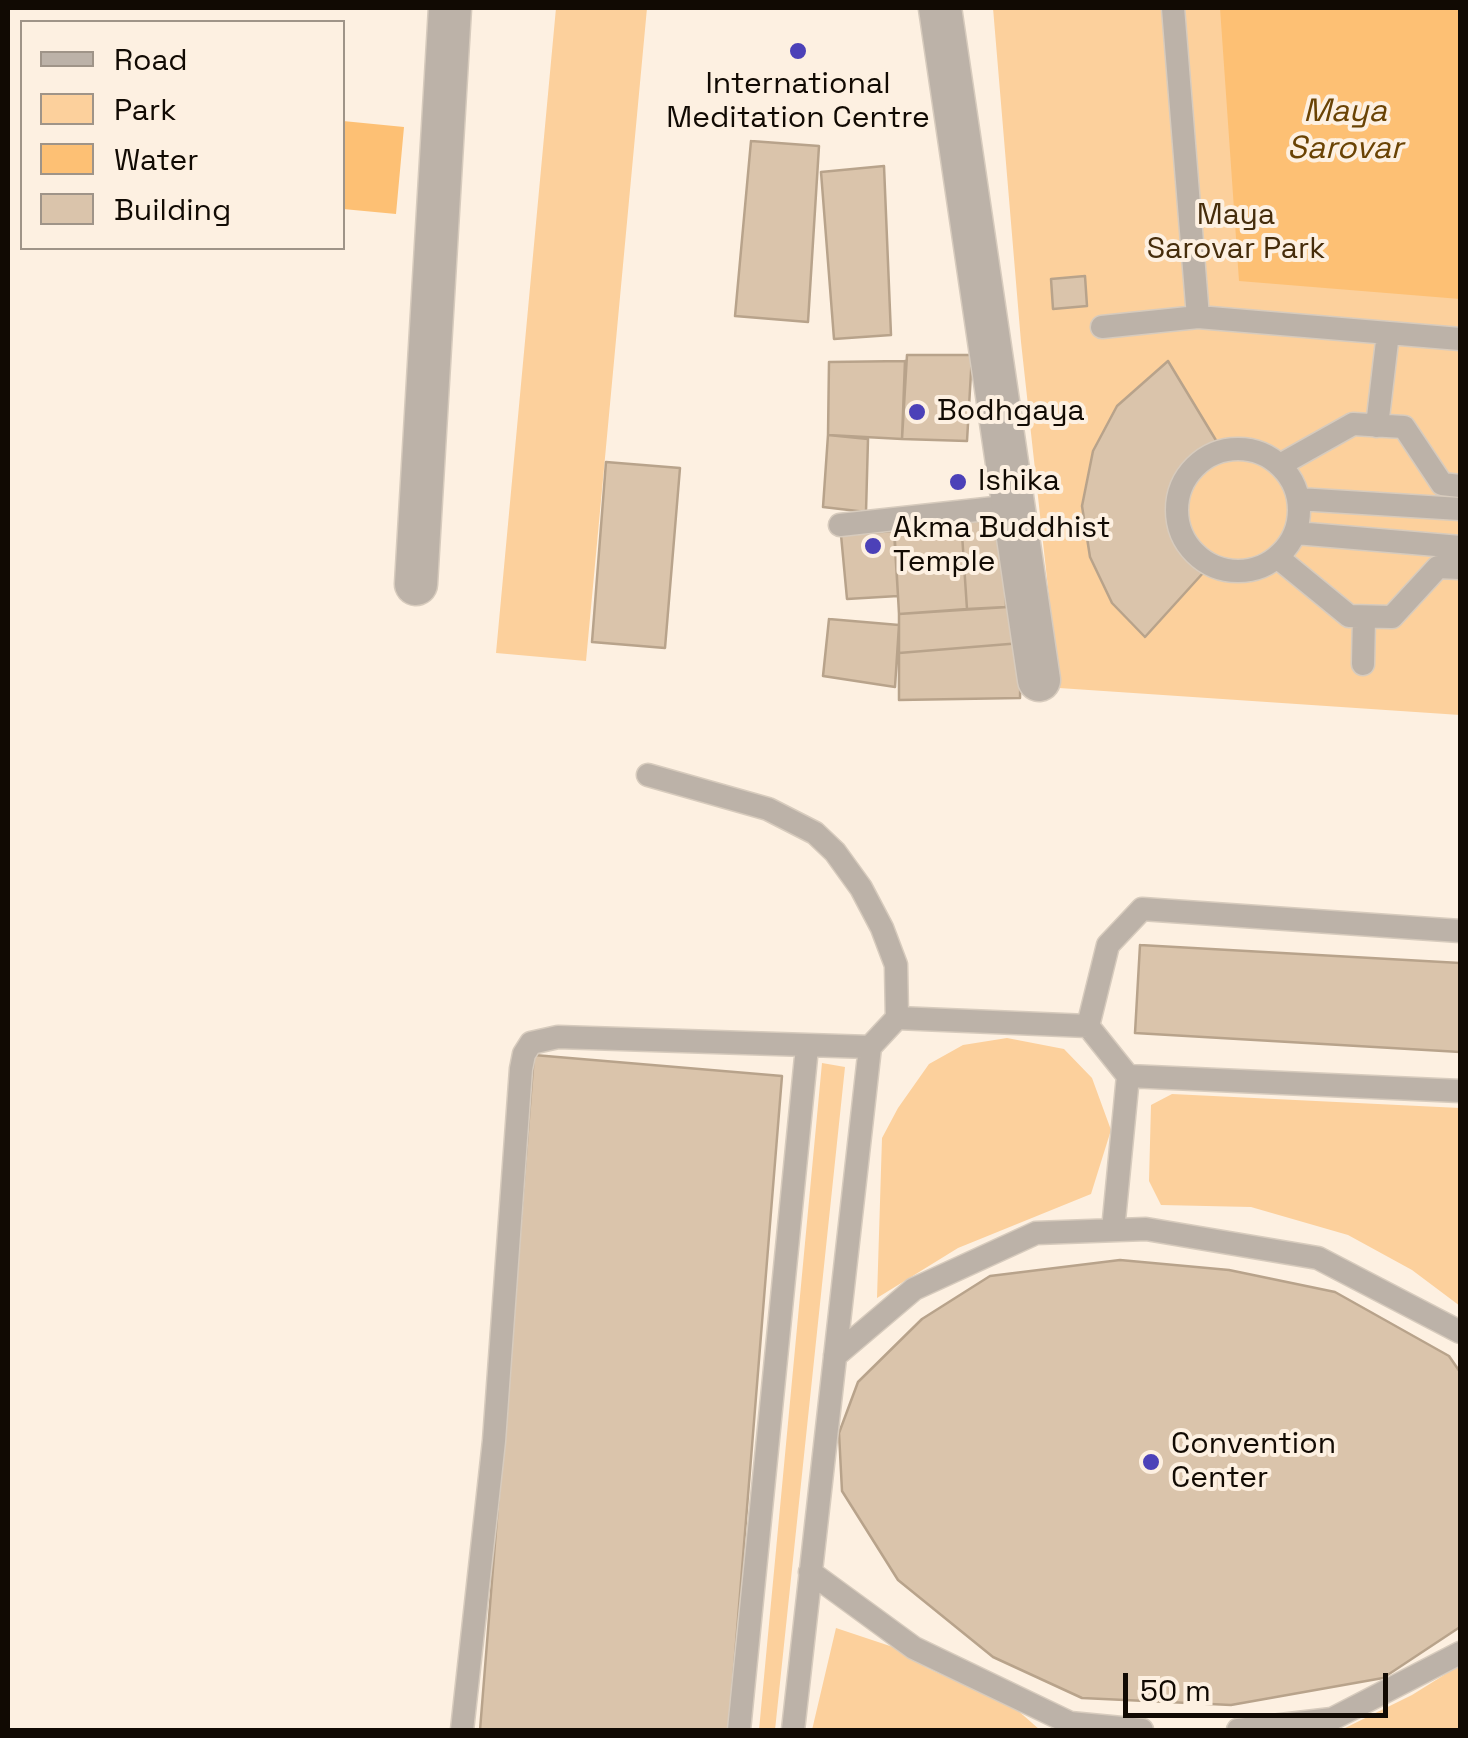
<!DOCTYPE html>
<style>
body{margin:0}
#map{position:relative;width:1468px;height:1738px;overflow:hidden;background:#fdf0e1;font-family:"Space Grotesk",sans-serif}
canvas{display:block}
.frame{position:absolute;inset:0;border:10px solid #110a03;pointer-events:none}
.legend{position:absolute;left:20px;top:20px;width:325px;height:230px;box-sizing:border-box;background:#fdf0e1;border:2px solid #9f9488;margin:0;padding:12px 18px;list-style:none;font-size:30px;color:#110a03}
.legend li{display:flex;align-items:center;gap:20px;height:50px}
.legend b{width:50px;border:2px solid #9f9488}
.scale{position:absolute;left:1123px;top:1673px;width:265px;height:45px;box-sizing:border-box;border:5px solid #110a03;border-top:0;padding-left:12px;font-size:30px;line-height:35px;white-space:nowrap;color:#110a03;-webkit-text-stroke:8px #fdf0e1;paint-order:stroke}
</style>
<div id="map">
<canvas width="1468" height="1738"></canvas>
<div class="frame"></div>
<ul class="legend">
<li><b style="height:12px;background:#bcb2a8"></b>Road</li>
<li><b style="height:28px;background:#fcd09c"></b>Park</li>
<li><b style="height:28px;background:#fdc074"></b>Water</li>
<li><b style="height:28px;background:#dac4ab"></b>Building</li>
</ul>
<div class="scale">50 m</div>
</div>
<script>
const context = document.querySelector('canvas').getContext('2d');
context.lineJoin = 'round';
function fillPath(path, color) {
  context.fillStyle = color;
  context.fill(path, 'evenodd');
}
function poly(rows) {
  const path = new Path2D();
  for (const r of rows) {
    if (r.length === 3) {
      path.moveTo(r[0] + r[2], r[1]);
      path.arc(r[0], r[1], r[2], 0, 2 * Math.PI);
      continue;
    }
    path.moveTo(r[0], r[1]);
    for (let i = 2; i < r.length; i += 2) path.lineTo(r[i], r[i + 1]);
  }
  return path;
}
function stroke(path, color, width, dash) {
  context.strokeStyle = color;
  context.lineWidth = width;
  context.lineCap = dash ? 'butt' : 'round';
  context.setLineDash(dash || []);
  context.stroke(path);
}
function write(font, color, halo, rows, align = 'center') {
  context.font = font + ' "Space Grotesk",sans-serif';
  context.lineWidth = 8;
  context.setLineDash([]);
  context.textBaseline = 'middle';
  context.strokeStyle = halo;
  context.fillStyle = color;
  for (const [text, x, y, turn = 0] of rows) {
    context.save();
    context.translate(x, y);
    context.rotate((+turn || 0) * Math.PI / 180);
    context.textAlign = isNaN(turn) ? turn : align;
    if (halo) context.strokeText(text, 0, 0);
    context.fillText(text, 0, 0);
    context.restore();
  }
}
fillPath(poly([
 [556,8,647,8,586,661,496,653],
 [993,8,1460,8,1460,715,1059,688,1021,342],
 [1007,1038,1064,1049,1092,1078,1111,1130,1091,1194,958,1248,877,1298,882,1138,898,1108,929,1064,963,1045],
 [822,1063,845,1067,775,1730,759,1730],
 [1172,1094,1460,1108,1460,1306,1412,1270,1348,1235,1251,1207,1161,1205,1149,1181,1151,1105],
 [836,1628,896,1648,927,1668,1015,1708,1040,1730,812,1730],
 [1460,1665,1460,1730,1341,1730,1412,1695]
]), '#fcd09c');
fillPath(poly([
 [1220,8,1460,8,1460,299,1239,281],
 [343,121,404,127,396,214,343,209]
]), '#fdc074');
const building = poly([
 [751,141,819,146,808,322,735,316,751,141],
 [884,166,891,335,834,339,821,172,884,166],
 [1085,276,1087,306,1053,309,1051,279,1085,276],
 [907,355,972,355,967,441,902,439,907,355],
 [905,361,902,439,828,435,829,362,905,361],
 [1168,361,1217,442,1195,454,1180,468,1167,503,1179,551,1203,573,1145,637,1112,603,1090,557,1082,506,1093,451,1117,406,1168,361],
 [828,435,868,439,866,512,823,507,828,435],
 [606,462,680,468,665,648,592,642,606,462],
 [1004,514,1006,607,967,609,961,519,1004,514],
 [961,519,967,609,899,614,894,524,961,519],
 [894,531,898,596,847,599,841,535,894,531],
 [1023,606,1021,643,899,653,899,614,1023,606],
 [829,619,899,625,895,687,823,676,829,619],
 [1021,643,1020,698,899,700,899,653,1021,643],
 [1140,945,1460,963,1460,1052,1135,1033,1140,945],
 [534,1055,782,1076,729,1730,480,1730,534,1055],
 [1120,1260,1229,1270,1335,1292,1449,1356,1460,1372,1460,1627,1383,1678,1231,1705,1082,1698,993,1657,898,1580,842,1491,839,1433,858,1382,922,1319,990,1276,1120,1260]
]);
fillPath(building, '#dac4ab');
stroke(building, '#b8a38b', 2.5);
const service = poly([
 [1198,317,1460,339],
 [1102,327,1198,317,1173,8],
 [1377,426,1388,333],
 [1238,510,61],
 [1280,465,1353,424,1404,427,1442,484,1460,486],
 [1298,499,1460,509],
 [840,525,1013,506],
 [1296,533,1460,547],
 [1277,557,1349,616,1392,617,1438,567,1460,568],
 [1363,664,1364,617],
 [648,775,768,809,815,833,835,852,861,888,882,928,896,965,897,1018],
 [1088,1026,1128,1076,1460,1091],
 [1113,1230,1128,1076],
 [835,1356,914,1289,1036,1233,1146,1229,1318,1258,1460,1332],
 [810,1572,914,1648,1070,1723,1142,1730],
 [462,1730,494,1441,521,1069,524,1054,531,1043,558,1037,870,1047,897,1018,1088,1026,1108,945,1142,909,1460,931],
 [739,1730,807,1047],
 [793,1730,870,1047],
 [1238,1730,1332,1719,1460,1653]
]);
const minor = poly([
 [940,8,1039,680],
 [416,584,450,8]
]);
stroke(service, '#d7cbbd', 25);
stroke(minor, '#d7cbbd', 45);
stroke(service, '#bcb2a8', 22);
stroke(minor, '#bcb2a8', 42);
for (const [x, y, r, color] of [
 [798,51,10,"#4c41b8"],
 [917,412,10,"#4c41b8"],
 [958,482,10,"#4c41b8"],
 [873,546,10,"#4c41b8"],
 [1151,1462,10,"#4c41b8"]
]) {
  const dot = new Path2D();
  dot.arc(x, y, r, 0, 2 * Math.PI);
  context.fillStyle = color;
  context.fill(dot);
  stroke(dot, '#fdf0e1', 4);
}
write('30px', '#110a03', '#fdf0e1', [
 ["International",798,85,"center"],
 ["Meditation Centre",798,119,"center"],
 ["Bodhgaya",937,412],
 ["Ishika",978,482],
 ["Akma Buddhist",893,529],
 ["Temple",893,563],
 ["Convention",1171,1445],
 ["Center",1171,1479]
], 'left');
write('30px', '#462d0c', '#fdf0e1', [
 ["Maya",1236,216],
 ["Sarovar Park",1236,250]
]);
write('italic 32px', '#6a4304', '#fdf0e1', [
 ["Maya",1345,112],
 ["Sarovar",1345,149]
]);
</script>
